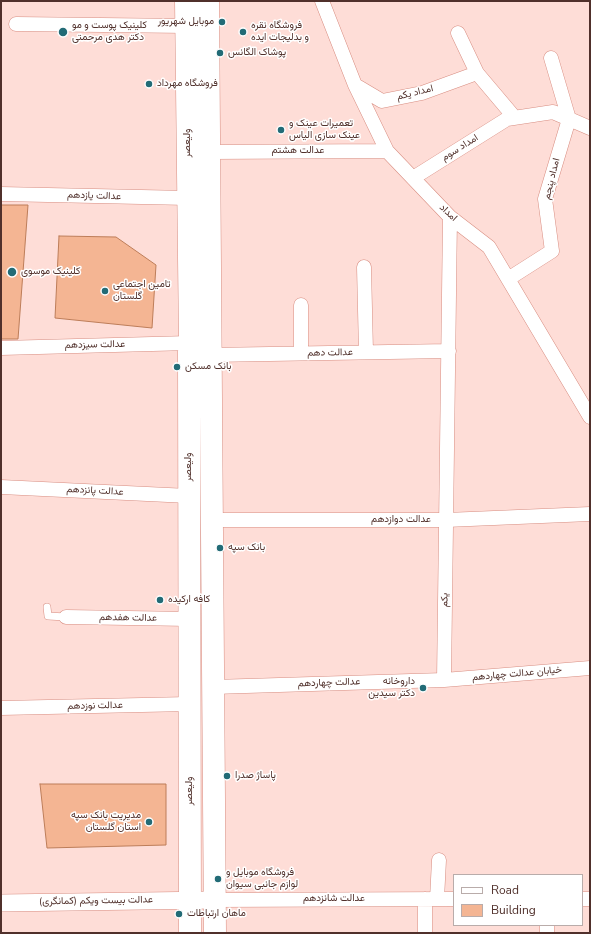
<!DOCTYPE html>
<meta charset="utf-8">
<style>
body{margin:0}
#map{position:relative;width:591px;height:934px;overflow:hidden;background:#feddd7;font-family:"Nunito Sans",sans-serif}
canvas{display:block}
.frame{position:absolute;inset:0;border:2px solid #50302b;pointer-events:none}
.legend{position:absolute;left:453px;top:874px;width:130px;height:52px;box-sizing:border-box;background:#fff;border:1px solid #b9acaa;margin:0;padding:5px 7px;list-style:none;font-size:12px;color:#50302b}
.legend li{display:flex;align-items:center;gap:8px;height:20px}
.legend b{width:20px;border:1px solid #b9acaa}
</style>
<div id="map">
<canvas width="591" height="934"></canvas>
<div class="frame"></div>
<ul class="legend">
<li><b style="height:5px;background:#fff"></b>Road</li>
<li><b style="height:11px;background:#f4b593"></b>Building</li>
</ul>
</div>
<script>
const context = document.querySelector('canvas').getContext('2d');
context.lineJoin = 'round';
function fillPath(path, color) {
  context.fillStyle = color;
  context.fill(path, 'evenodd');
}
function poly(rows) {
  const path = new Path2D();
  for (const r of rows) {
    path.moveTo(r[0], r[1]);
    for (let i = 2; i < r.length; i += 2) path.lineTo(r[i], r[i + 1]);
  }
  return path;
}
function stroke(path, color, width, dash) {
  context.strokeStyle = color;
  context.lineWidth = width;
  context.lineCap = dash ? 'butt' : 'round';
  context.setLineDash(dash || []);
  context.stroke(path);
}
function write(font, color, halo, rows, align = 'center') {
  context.font = font + ' "Nunito Sans",Vazirmatn,sans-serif';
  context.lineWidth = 3;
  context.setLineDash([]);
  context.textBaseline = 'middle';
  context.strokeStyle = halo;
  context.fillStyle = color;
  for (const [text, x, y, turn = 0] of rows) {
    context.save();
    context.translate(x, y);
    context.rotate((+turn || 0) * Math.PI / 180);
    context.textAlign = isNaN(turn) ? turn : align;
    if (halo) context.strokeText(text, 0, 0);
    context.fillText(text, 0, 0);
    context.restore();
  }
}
const building = poly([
 [1,205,28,205,18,339,1,339,1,205],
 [59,236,116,237,156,265,152,328,55,318,59,236],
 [40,784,166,784,166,845,47,848,40,784]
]);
fillPath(building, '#f4b593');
stroke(building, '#bd7d59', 1);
const service = poly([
 [47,607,48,616,66,617]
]);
const minor = poly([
 [322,1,355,85,387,151,450,217,489,247,590,417],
 [16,24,187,26],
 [458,33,477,73,515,118],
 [355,85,382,101,422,93,477,73],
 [209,152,387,151],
 [413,178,507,119,553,112,590,128],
 [1,194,188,198],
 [364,267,366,352],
 [508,279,552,251,545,199,569,119,551,58],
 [1,348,190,343],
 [301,353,301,305],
 [210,355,449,351],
 [1,487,189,496],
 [211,520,446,520,590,514],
 [66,617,190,619],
 [444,680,450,217],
 [213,687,444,680,590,668],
 [1,708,189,704],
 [425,899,425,933],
 [437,899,439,860],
 [582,899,590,899],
 [214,900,454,899],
 [547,933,547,925]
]);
const tertiary = poly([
 [1,903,214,900]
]);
const primary = poly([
 [186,1,190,343,189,352,190,933],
 [208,1,215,933]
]);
stroke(service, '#d88d81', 8);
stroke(minor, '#d88d81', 15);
stroke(tertiary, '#d88d81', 18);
stroke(primary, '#d88d81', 23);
stroke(service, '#fff', 7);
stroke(minor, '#fff', 14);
stroke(tertiary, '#fff', 17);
stroke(primary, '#fff', 22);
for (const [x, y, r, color] of [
 [222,22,4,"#226b76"],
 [63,32,5,"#226b76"],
 [243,32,4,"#226b76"],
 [220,53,4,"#226b76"],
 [149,84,4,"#226b76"],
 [281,130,4,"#226b76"],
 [12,272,5,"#226b76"],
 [105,291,4,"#226b76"],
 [177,367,4,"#226b76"],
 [220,548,4,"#226b76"],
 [160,600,4,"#226b76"],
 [423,688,4,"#226b76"],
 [227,776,4,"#226b76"],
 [149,822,4,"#226b76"],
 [218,879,4,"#226b76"],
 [179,914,4,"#226b76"]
]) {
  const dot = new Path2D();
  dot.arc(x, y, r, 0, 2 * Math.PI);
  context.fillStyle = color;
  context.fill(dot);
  stroke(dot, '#fff', 1.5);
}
write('10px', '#50302b', '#fff', [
 ["موبایل شهریور",214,22,"right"],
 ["کلینیک پوست و مو",72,26],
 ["دکتر هدی مرحمتی",72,38],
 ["فروشگاه نقره",251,26],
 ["و بدلیجات ایده",251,38],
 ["پوشاک الگانس",228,53],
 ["فروشگاه مهرداد",157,84],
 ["تعمیرات عینک و",289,124],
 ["عینک سازی الیاس",289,136],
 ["کلینیک موسوی",21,272],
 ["تامین اجتماعی",113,285],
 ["گلستان",113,297],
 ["بانک مسکن",185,367],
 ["بانک سپه",228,548],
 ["کافه ارکیده",168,600],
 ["داروخانه",415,682,"right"],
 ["دکتر سیدین",415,694,"right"],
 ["پاساژ صدرا",235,776],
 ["مدیریت بانک سپه",141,816,"right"],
 ["استان گلستان",141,828,"right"],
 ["فروشگاه موبایل و",226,873],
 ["لوازم جانبی سیوان",226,885],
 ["ماهان ارتباطات",187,914]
], 'left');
write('10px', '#50302b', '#fff', [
 ["امداد یکم",415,93,-14],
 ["ولیعصر",188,143,-90],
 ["امداد سوم",460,148,-32],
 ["عدالت هشتم",298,151],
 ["امداد پنجم",552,179,-76],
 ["عدالت یازدهم",94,196,2],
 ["امداد",448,213,43],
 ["عدالت سیزدهم",95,345,-1],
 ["عدالت دهم",330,353,-1],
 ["ولیعصر",189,467,-90],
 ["عدالت پانزدهم",95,491,3],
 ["عدالت دوازدهم",401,520],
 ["یکم",445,600,-89],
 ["عدالت هفدهم",128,618,1],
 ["خیابان عدالت چهاردهم",517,674,-5],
 ["عدالت چهاردهم",329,683,-2],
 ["عدالت نوزدهم",95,706,-1],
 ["ولیعصر",190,791,-90],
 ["عدالت شانزدهم",334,899],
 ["عدالت بیست ویکم (کمانگری)",96,901,-1]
]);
</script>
